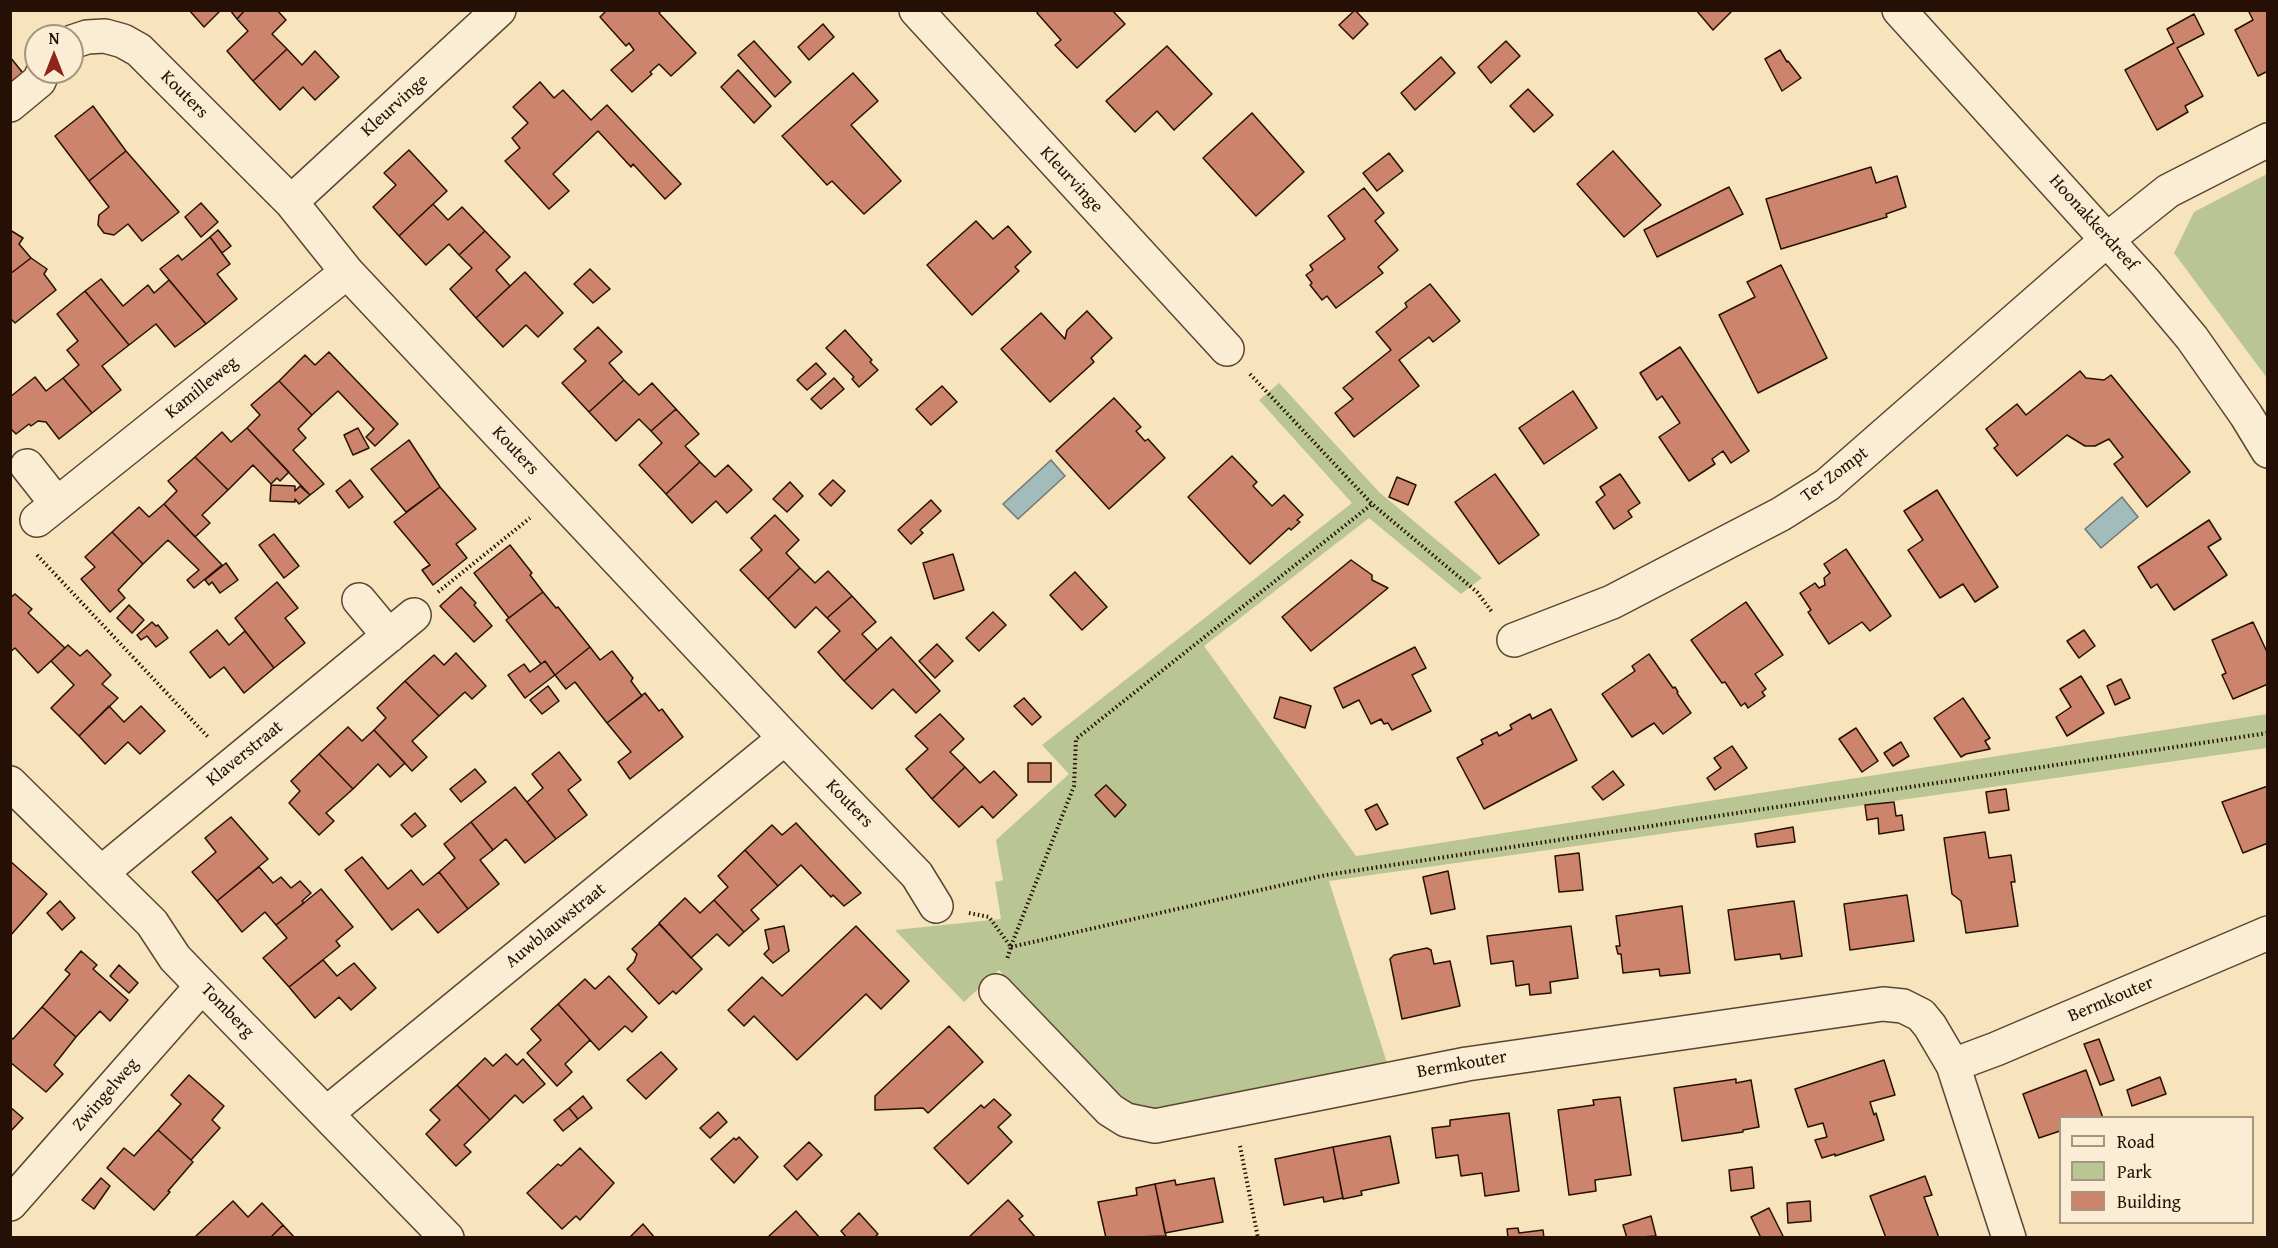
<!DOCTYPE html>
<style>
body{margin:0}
#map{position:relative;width:2278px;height:1248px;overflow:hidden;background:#f8e4bc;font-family:"Gentium Book Plus",serif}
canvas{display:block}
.frame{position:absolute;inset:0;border:12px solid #261005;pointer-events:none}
.legend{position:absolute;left:2059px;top:1116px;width:195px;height:108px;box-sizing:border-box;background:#faedd3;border:2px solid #a59581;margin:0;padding:8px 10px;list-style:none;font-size:18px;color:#261005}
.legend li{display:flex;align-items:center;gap:12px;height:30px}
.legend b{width:30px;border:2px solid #a59581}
.north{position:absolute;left:24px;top:24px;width:60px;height:60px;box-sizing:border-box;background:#faedd3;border:2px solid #a59581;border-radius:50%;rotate:0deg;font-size:16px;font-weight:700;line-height:24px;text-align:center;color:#261005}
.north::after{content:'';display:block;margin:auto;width:21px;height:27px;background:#8f2418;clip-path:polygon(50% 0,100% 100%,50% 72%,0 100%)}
</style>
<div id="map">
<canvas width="2278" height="1248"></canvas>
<div class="frame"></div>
<ul class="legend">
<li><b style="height:8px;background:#faedd3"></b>Road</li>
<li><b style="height:16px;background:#b9c593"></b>Park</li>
<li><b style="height:16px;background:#cd846d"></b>Building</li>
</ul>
<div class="north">N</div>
</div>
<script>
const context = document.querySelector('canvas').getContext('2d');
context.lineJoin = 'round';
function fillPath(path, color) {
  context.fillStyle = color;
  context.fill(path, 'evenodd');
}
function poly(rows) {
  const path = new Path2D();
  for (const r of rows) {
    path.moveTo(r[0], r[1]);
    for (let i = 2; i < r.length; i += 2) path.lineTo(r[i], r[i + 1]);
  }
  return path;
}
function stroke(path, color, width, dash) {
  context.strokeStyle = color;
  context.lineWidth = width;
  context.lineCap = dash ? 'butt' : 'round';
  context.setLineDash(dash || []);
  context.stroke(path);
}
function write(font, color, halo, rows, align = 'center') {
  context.font = font + ' "Gentium Book Plus",serif';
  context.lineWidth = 5;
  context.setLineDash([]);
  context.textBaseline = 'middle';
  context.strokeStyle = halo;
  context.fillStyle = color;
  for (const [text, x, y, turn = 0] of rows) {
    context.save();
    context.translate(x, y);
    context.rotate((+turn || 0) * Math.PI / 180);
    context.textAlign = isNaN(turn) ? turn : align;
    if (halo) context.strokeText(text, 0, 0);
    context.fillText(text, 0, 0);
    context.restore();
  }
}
fillPath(poly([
 [2267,174,2267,378,2174,253,2194,212],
 [1279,383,1379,492,1482,578,1461,594,1369,518,1204,646,1356,856,2267,714,2267,748,1329,881,1387,1063,1152,1112,1124,1103,999,970,964,1002,895,930,1001,919,995,882,1003,880,996,840,1069,774,1042,745,1352,503,1259,400]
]), '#b9c593');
const water = poly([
 [1051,460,1065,476,1018,519,1003,504,1051,460],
 [2122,497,2138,517,2101,548,2085,529,2122,497]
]);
fillPath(water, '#a2bcbb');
stroke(water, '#707772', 1.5);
const building = poly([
 [189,10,221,10,204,27,189,10],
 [230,10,245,10,237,19,230,10],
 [245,10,277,10,286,20,272,34,287,49,253,81,227,51,248,31,237,19,245,10],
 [607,10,662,10,659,13,696,53,671,76,659,64,650,72,652,74,632,92,611,70,634,50,629,43,626,46,600,17,607,10],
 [1039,10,1112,10,1125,24,1077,68,1055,45,1061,40,1037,13,1039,10],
 [1355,10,1368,24,1353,39,1339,25,1355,10],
 [1696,10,1733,10,1713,30,1696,10],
 [2248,10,2266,10,2268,14,2268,71,2258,76,2235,30,2253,20,2248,10],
 [2194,14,2204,34,2177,48,2203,96,2185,106,2188,112,2157,130,2125,70,2174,43,2167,29,2194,14],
 [823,24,834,37,809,60,798,47,823,24],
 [754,41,791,82,775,97,738,55,754,41],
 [1506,41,1520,56,1491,83,1478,67,1506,41],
 [1167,46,1212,94,1174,130,1157,111,1135,132,1106,101,1167,46],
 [287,49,302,65,315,51,339,77,315,100,303,87,280,110,253,81,287,49],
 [1780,50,1787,62,1788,61,1801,78,1782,91,1765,59,1780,50],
 [10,57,23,73,10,83,10,57],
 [1441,57,1455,73,1415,110,1401,93,1441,57],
 [738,70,771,106,754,123,721,87,738,70],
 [853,73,878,101,851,125,901,181,864,214,832,181,827,185,782,136,853,73],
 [540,82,554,98,563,90,591,120,607,105,681,184,665,199,633,164,631,167,598,131,553,174,569,191,549,209,505,161,520,148,512,138,528,123,513,107,540,82],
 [1528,89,1553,115,1534,132,1510,106,1528,89],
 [93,106,126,151,89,181,55,136,93,106],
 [1252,113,1304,172,1256,216,1203,158,1252,113],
 [409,150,447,191,399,236,373,207,396,185,384,173,409,150],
 [126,151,179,212,142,241,128,224,114,235,104,233,98,225,99,215,109,207,89,181,126,151],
 [1613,151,1661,205,1624,237,1577,184,1613,151],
 [1389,153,1403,171,1377,191,1363,173,1389,153],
 [1871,167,1876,183,1897,176,1906,207,1886,214,1887,217,1781,249,1766,199,1871,167],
 [1729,187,1743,214,1657,257,1644,230,1729,187],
 [1364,188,1384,213,1375,221,1398,250,1378,267,1383,273,1336,308,1327,296,1322,300,1310,285,1312,283,1306,275,1313,270,1310,265,1345,239,1328,216,1364,188],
 [201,203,218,222,201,237,185,217,201,203],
 [433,204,448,220,462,207,485,231,459,255,449,244,426,265,399,236,433,204],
 [976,221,993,239,1008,226,1031,252,1015,267,1019,271,972,315,927,265,976,221],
 [10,230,23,238,19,244,31,258,10,274,10,230],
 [218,230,231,246,222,253,210,237,218,230],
 [485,231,510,257,496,270,510,286,476,318,450,289,472,268,459,255,485,231],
 [210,237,230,264,217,274,237,299,206,324,160,269,178,255,182,260,210,237],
 [31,258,47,269,44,274,56,290,15,323,10,318,10,274,31,258],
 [1781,265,1827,358,1758,393,1719,315,1755,297,1747,282,1781,265],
 [590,269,610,289,593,303,574,284,590,269],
 [525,272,563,313,538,337,526,325,503,347,476,318,525,272],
 [101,279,123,306,148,285,154,293,169,280,206,324,175,347,156,324,129,345,85,291,101,279],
 [1430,284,1460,321,1433,342,1429,337,1399,360,1419,386,1354,437,1335,413,1353,399,1343,388,1391,350,1376,332,1407,307,1405,303,1430,284],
 [85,291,129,345,102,366,121,390,92,413,63,378,79,365,67,350,78,341,57,314,85,291],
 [1087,311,1112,338,1091,358,1094,362,1050,402,1001,349,1041,313,1065,339,1067,330,1087,311],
 [598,327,622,352,609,363,624,380,589,412,562,383,586,361,574,349,598,327],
 [845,330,872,360,870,362,878,370,859,387,852,379,854,377,826,348,845,330],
 [1680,347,1749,451,1731,463,1723,451,1712,459,1715,464,1689,481,1659,437,1680,423,1662,396,1657,400,1640,373,1680,347],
 [329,352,398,424,375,446,366,437,374,429,338,391,312,415,279,381,305,355,315,365,329,352],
 [816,363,826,374,807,390,797,380,816,363],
 [2080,371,2086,378,2104,380,2111,375,2190,472,2147,507,2114,464,2123,457,2109,439,2095,446,2085,446,2067,435,2017,476,1994,448,1998,445,1986,429,2017,404,2026,415,2080,371],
 [35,377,46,391,63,378,92,413,59,439,46,422,38,421,31,426,29,424,16,434,10,428,10,397,35,377],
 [834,378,844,389,821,409,811,399,834,378],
 [624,380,639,395,652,383,676,409,651,431,639,419,616,441,589,412,624,380],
 [279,381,312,415,298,429,306,438,293,450,324,484,310,495,247,428,260,415,251,405,279,381],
 [942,386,957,402,931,425,916,409,942,386],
 [1573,391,1597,428,1544,464,1519,428,1573,391],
 [1114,398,1141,427,1136,431,1145,441,1148,439,1165,458,1109,509,1056,451,1114,398],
 [676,409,699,434,685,446,700,462,666,494,639,465,662,443,651,431,676,409],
 [247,428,289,472,280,481,277,478,271,484,253,465,228,490,195,457,222,432,231,442,247,428],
 [358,428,369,448,353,455,344,435,358,428],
 [409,440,440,487,406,512,371,469,409,440],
 [1232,456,1257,482,1253,486,1272,506,1284,495,1303,515,1297,520,1300,522,1291,530,1289,528,1250,564,1188,497,1232,456],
 [195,457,228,490,202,515,210,523,195,537,164,504,177,491,168,481,195,457],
 [700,462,715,477,728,465,752,490,727,513,716,501,692,523,666,494,700,462],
 [1495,474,1539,535,1499,564,1455,502,1495,474],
 [1620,474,1640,503,1628,511,1632,517,1614,529,1596,502,1605,495,1600,487,1620,474],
 [1397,477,1416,485,1408,505,1389,497,1397,477],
 [350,480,363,497,349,508,336,491,350,480],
 [833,480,845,491,831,506,819,494,833,480],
 [790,482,803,496,787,512,773,499,790,482],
 [271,485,295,486,295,491,300,486,310,495,299,504,295,499,295,502,270,501,271,485],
 [440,487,476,529,456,544,467,558,433,585,422,570,430,565,394,522,440,487],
 [1937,490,1998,587,1975,602,1963,584,1940,598,1908,550,1923,540,1904,511,1937,490],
 [931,500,941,511,920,530,923,533,911,544,898,530,931,500],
 [164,504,222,565,194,588,187,580,199,570,168,540,143,564,112,532,139,507,149,517,164,504],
 [775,515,799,540,786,553,800,568,768,599,740,570,762,550,751,538,775,515],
 [2209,520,2221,539,2208,547,2227,575,2174,610,2157,584,2151,588,2138,567,2209,520],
 [112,532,143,564,118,590,125,598,110,612,81,579,95,567,85,557,112,532],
 [274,534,299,566,284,578,259,545,274,534],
 [510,545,532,573,530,575,543,592,509,618,474,573,510,545],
 [1846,549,1891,616,1870,631,1862,622,1829,644,1808,612,1811,610,1800,593,1815,583,1819,588,1825,585,1824,578,1830,573,1824,564,1846,549],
 [953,554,964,590,934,599,923,563,953,554],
 [1351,560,1372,575,1372,580,1388,588,1311,651,1282,617,1351,560],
 [226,563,238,580,220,593,212,582,209,585,205,580,226,563],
 [800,568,815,583,828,571,852,596,827,618,816,607,795,628,768,599,800,568],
 [1075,572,1107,607,1082,630,1050,595,1075,572],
 [277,582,298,608,285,618,305,643,274,668,235,618,277,582],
 [461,587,476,603,474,605,492,626,474,642,440,606,461,587],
 [543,592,556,608,558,607,590,647,555,675,545,661,541,664,506,620,543,592],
 [15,594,32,609,28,613,65,648,38,673,15,648,10,652,10,598,15,594],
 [852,596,876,622,862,634,877,650,844,681,818,652,840,631,827,618,852,596],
 [1746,602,1783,655,1755,674,1766,689,1762,692,1765,696,1748,708,1745,703,1741,706,1725,682,1722,683,1691,640,1746,602],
 [129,605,144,620,132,633,117,618,129,605],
 [993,612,1006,625,979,651,966,638,993,612],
 [152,622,156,626,158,625,168,638,156,647,147,636,141,640,137,635,152,622],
 [2253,622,2268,654,2268,684,2233,699,2222,675,2226,673,2212,640,2253,622],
 [217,630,229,645,245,631,274,668,244,693,224,667,210,678,190,652,217,630],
 [2084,630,2095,646,2079,658,2067,641,2084,630],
 [891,637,940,691,916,713,893,689,872,709,844,681,891,637],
 [937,644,953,661,935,678,919,661,937,644],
 [68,645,80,656,87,650,111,675,102,684,118,698,79,736,51,708,74,685,51,661,68,645],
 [590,647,600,660,612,651,633,678,631,681,642,696,607,723,575,682,566,689,555,675,590,647],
 [1415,647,1426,668,1412,675,1431,711,1392,730,1388,723,1384,724,1381,719,1371,724,1359,700,1343,708,1334,688,1415,647],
 [456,653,486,686,472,699,465,692,439,716,405,681,434,655,444,665,456,653],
 [1649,654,1673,688,1675,687,1678,692,1677,693,1691,713,1663,734,1654,723,1632,737,1602,694,1635,671,1632,666,1649,654],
 [545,661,555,675,525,698,508,675,524,664,530,672,545,661],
 [2081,676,2104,713,2067,736,2056,717,2071,707,2060,689,2081,676],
 [2121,679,2130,698,2115,705,2107,686,2121,679],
 [405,681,439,716,412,741,427,757,412,771,374,730,386,718,377,708,405,681],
 [548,686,559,701,542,714,530,700,548,686],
 [645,693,659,711,662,709,683,737,630,779,618,762,631,752,607,723,645,693],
 [1280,697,1311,706,1305,728,1274,718,1280,697],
 [1024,698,1041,717,1032,725,1014,706,1024,698],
 [1963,698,1990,738,1985,741,1990,749,1966,754,1961,757,1934,718,1963,698],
 [109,706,124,722,141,706,165,731,140,754,128,742,105,764,79,736,109,706],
 [1551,709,1577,760,1484,809,1457,758,1483,744,1481,740,1497,732,1499,736,1512,729,1510,725,1530,714,1532,719,1551,709],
 [940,714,964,739,950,752,965,767,932,799,906,769,928,749,915,736,940,714],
 [348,727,362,741,374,730,405,763,390,777,378,764,353,789,319,754,348,727],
 [1856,728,1878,761,1862,772,1839,739,1856,728],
 [1901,742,1909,756,1893,766,1884,753,1901,742],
 [1732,746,1747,768,1715,790,1707,778,1721,768,1714,758,1732,746],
 [559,752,581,780,568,790,587,815,556,839,527,802,543,788,532,774,559,752],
 [319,754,353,789,326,813,334,821,319,835,289,803,300,791,291,781,319,754],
 [1028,763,1051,763,1051,782,1028,782,1028,763],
 [965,767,980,783,994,771,1017,795,993,818,982,806,959,827,932,799,965,767],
 [475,769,486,782,461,802,450,789,475,769],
 [1613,771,1624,785,1603,800,1592,787,1613,771],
 [1106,785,1126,805,1115,817,1095,795,1106,785],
 [2268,786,2268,843,2243,853,2222,802,2268,786],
 [515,787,556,839,525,863,506,839,493,850,471,822,515,787],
 [2006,789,2009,810,1989,813,1986,792,2006,789],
 [1894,802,1896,816,1902,815,1904,830,1879,834,1878,818,1867,820,1865,805,1894,802],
 [1377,804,1388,824,1376,830,1365,810,1377,804],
 [415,813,426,826,412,837,401,825,415,813],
 [231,817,268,859,217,901,192,872,216,852,205,838,231,817],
 [471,822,493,850,480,860,499,884,468,909,439,872,455,858,444,844,471,822],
 [796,823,861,893,844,906,833,895,831,897,801,865,778,886,745,850,772,825,782,835,796,823],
 [1793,827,1795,842,1757,847,1755,834,1793,827],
 [1985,832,1989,858,2011,855,2015,882,2011,882,2018,926,1966,933,1961,901,1952,894,1944,838,1985,832],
 [745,850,778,886,751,910,759,919,744,932,714,900,728,887,718,876,745,850],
 [1579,853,1583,890,1559,892,1555,856,1579,853],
 [362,857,388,889,411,870,423,885,439,872,468,909,438,933,418,909,392,930,345,870,362,857],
 [10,861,47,894,10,936,10,861],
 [259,867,273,883,281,877,291,888,300,881,311,893,302,901,304,903,276,925,265,912,242,932,217,901,259,867],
 [1448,871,1455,909,1431,914,1423,877,1448,871],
 [321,889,353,927,336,941,340,946,289,987,263,958,287,938,276,925,321,889],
 [1907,895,1914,941,1850,950,1844,904,1907,895],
 [685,898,700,913,714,900,744,932,729,946,717,934,691,958,659,923,685,898],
 [60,901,75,918,62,930,47,913,60,901],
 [1794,901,1802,956,1781,959,1780,954,1735,960,1728,910,1794,901],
 [1682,906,1690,973,1660,976,1659,969,1623,973,1621,954,1618,954,1616,946,1620,946,1616,916,1682,906],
 [659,924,702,969,676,994,673,991,659,1004,627,969,634,962,637,954,632,949,659,924],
 [784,926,789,951,773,963,764,954,769,949,765,930,784,926],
 [856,926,909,981,881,1009,866,994,797,1060,754,1016,744,1026,728,1010,762,977,782,996,856,926],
 [1571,926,1578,978,1550,982,1551,993,1530,995,1529,984,1516,986,1513,961,1491,964,1487,936,1571,926],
 [1427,948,1431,950,1434,964,1450,961,1460,1006,1402,1019,1390,959,1394,955,1427,948],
 [81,951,97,965,93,969,128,1000,110,1021,100,1011,76,1037,42,1007,70,974,65,970,81,951],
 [323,960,337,976,354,963,376,988,351,1010,339,997,315,1018,289,987,323,960],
 [119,965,138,983,129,993,110,976,119,965],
 [609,976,647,1017,632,1032,625,1026,599,1050,558,1004,585,979,595,989,609,976],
 [558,1004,590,1040,565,1064,572,1072,557,1086,527,1053,541,1040,531,1029,558,1004],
 [42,1007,76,1037,54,1065,63,1074,46,1092,10,1062,10,1037,13,1039,42,1007],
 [949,1026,983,1062,928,1113,923,1108,875,1110,875,1096,949,1026],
 [2099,1039,2114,1080,2100,1085,2084,1044,2099,1039],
 [661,1052,677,1069,646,1099,627,1080,661,1052],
 [506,1054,517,1065,523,1059,545,1084,523,1103,515,1095,490,1120,457,1085,485,1058,493,1066,506,1054],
 [1884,1060,1895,1095,1870,1102,1874,1115,1876,1113,1884,1140,1835,1156,1835,1154,1822,1158,1815,1140,1827,1137,1823,1123,1808,1127,1795,1089,1884,1060],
 [2086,1070,2103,1118,2060,1118,2060,1131,2039,1138,2023,1094,2086,1070],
 [189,1075,224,1106,212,1120,220,1128,191,1160,158,1130,181,1104,171,1095,189,1075],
 [2160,1077,2166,1094,2132,1106,2127,1090,2160,1077],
 [1736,1079,1736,1083,1751,1080,1759,1127,1743,1130,1743,1132,1682,1141,1674,1088,1736,1079],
 [457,1085,490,1120,464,1145,471,1152,456,1166,426,1134,440,1120,430,1110,457,1085],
 [583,1096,592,1108,578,1119,569,1108,583,1096],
 [1620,1097,1631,1175,1595,1180,1596,1191,1569,1195,1558,1110,1594,1105,1593,1100,1620,1097],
 [994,1099,1011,1115,998,1127,1012,1142,968,1184,934,1148,981,1105,984,1108,994,1099],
 [10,1107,23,1118,10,1132,10,1107],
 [569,1108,578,1119,563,1131,554,1120,569,1108],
 [718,1112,727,1122,710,1138,700,1128,718,1112],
 [1509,1113,1519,1191,1485,1196,1482,1173,1461,1176,1458,1155,1436,1158,1432,1128,1450,1126,1450,1120,1509,1113],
 [158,1130,193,1162,168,1191,170,1192,154,1210,107,1168,124,1148,134,1156,158,1130],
 [1390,1136,1399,1183,1361,1191,1362,1195,1343,1199,1333,1147,1390,1136],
 [739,1137,758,1157,734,1183,711,1159,734,1138,736,1140,739,1137],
 [809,1142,822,1155,797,1180,784,1166,809,1142],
 [1333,1147,1343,1198,1324,1202,1323,1197,1284,1205,1275,1159,1333,1147],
 [580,1148,614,1183,580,1220,576,1216,562,1229,527,1193,558,1164,561,1166,580,1148],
 [1752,1167,1754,1188,1731,1191,1729,1170,1752,1167],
 [1925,1176,1932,1195,1924,1197,1939,1238,1886,1238,1870,1196,1925,1176],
 [101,1178,110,1186,94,1209,82,1200,101,1178],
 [1214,1178,1223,1222,1165,1233,1155,1184,1175,1180,1176,1185,1214,1178],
 [1155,1184,1166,1236,1106,1238,1098,1202,1137,1195,1136,1188,1155,1184],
 [1008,1200,1023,1216,1019,1219,1036,1238,968,1238,1008,1200],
 [233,1201,248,1217,262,1203,283,1225,270,1238,198,1238,196,1236,233,1201],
 [1810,1201,1811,1221,1788,1223,1787,1203,1810,1201],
 [1769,1208,1784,1238,1761,1238,1751,1217,1769,1208],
 [796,1211,820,1238,769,1238,768,1237,796,1211],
 [859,1213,878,1234,874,1238,847,1238,841,1231,859,1213],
 [1651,1216,1656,1236,1627,1238,1623,1225,1651,1216],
 [643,1224,655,1238,629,1238,643,1224],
 [283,1225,295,1238,270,1238,283,1225],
 [1518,1228,1519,1233,1543,1230,1544,1238,1508,1238,1507,1229,1518,1228]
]);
fillPath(building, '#cd846d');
stroke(building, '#261005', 1.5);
const minor = poly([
 [916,10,1227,349],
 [1899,10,2145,282,2192,338,2246,415,2268,451],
 [72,42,87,37,105,36,123,41,139,50,291,202,347,272,785,738,917,875,936,906],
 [10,105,39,81,43,72],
 [291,202,499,10],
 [27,466,57,504],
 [37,520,347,272],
 [359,600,389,636],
 [1514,640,1612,602,1781,514,1827,485,2108,239,2168,191,2268,140],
 [10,783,152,923,175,958,202,986,447,1238],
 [101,873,414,615],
 [996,991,1110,1110,1126,1120,1155,1126,1467,1064,1883,1004,1903,1006,1921,1015,1930,1026,1953,1065,1996,1049,2268,933],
 [1953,1065,2009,1238],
 [327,1113,785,738],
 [10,1204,202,986]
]);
stroke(minor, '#5a4533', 36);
stroke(poly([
 [1250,374,1372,504,1477,592,1492,612],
 [37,555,208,737],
 [438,592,530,518],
 [969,913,989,917,1011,947,1007,959],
 [1011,946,1074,786,1076,739,1372,504],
 [1011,947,1326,875,2268,733],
 [1240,1146,1258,1238]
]), '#261005', 4, [1.5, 3]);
stroke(minor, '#faedd3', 33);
write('18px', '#261005', '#faedd3', [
 ["Kouters",184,95,45],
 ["Kleurvinge",395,106,-42],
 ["Kleurvinge",1071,180,47],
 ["Hoonakkerdreef",2093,223,48],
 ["Kamilleweg",202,388,-39],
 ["Kouters",515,451,47],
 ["Ter Zompt",1835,475,-37],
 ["Klaverstraat",245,754,-39],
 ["Kouters",849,804,46],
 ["Auwblauwstraat",556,926,-39],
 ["Bermkouter",2111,1000,-23],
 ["Tomberg",227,1011,46],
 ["Bermkouter",1462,1065,-10],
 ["Zwingelweg",106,1095,-49]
]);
</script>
